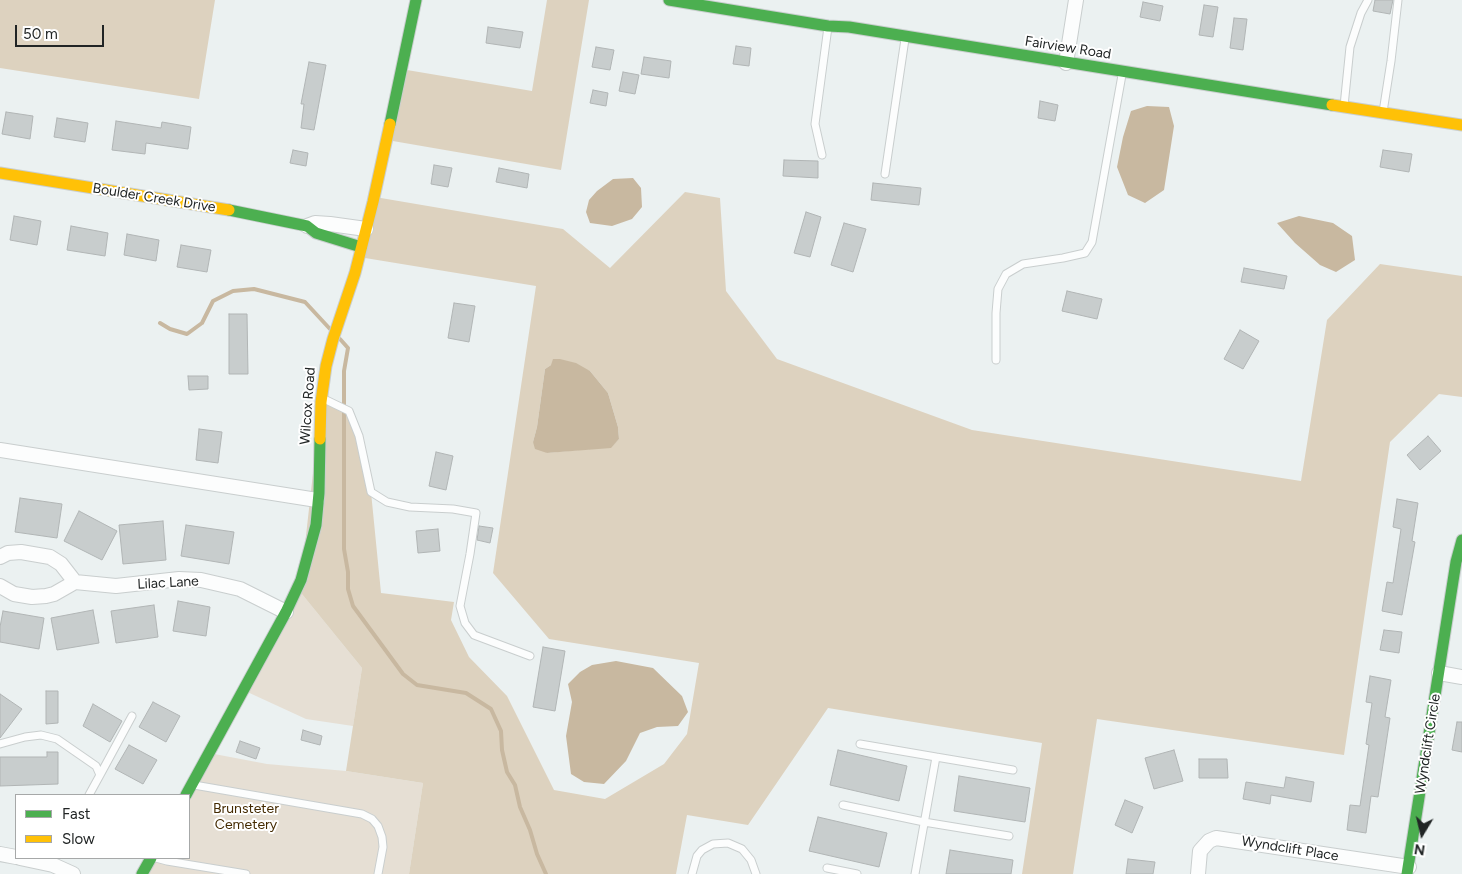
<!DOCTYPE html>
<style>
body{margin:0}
#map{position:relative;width:1462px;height:874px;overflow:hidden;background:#ebf1f1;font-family:Figtree,sans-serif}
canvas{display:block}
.legend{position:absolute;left:15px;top:794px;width:175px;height:65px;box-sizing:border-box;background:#fff;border:1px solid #a6a8a8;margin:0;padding:6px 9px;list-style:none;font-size:15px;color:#212525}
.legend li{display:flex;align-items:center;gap:10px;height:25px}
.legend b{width:25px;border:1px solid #a6a8a8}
.north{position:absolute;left:1397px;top:809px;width:50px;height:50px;-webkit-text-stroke:4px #fff;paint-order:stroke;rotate:189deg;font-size:14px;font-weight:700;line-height:20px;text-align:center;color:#212525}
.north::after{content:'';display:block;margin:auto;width:18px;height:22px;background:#212525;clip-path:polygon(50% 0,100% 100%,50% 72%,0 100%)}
.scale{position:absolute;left:15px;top:25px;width:89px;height:22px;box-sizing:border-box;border:2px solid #212525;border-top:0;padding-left:6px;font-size:15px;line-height:18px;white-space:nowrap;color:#212525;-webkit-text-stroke:4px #fff;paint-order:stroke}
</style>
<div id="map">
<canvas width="1462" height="874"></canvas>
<ul class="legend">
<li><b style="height:6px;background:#4caf50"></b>Fast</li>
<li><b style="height:6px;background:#ffc107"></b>Slow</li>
</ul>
<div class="north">N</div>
<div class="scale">50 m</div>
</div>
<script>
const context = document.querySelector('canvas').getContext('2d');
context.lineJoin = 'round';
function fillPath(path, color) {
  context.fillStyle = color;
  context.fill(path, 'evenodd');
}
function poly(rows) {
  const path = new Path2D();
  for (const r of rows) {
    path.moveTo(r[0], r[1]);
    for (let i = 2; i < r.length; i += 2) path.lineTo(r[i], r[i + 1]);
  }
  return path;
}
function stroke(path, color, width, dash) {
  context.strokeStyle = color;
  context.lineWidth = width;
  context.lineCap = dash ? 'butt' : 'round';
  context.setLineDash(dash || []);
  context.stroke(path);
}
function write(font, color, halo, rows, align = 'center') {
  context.font = font + ' Figtree,sans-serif';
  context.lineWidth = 4;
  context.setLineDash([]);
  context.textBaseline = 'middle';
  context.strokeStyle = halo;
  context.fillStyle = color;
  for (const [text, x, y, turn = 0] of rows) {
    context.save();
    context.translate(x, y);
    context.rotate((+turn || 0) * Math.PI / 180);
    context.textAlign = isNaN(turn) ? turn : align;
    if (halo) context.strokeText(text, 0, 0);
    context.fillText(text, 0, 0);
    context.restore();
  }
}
fillPath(poly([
 [297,588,362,668,353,726,306,719,243,690],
 [209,753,267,764,346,771,423,783,409,874,142,874,151,858,189,858,189,795]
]), '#e6dfd4');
fillPath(poly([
 [0,0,215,0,199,99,0,68],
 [547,0,589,0,561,170,387,140,401,69,532,91],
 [685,192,720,198,726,291,777,359,972,430,1301,481,1327,320,1380,264,1462,276,1462,397,1439,394,1390,442,1344,755,1097,719,1073,874,1022,874,1042,743,828,708,748,825,687,815,676,874,409,874,423,783,346,771,362,668,297,588,301,580,321,402,349,411,371,492,381,593,454,602,451,620,469,657,507,696,554,790,605,799,664,764,687,734,699,663,549,639,493,573,536,286,359,257,375,197,563,229,610,268],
 [551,365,590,371,608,393,618,427,619,439,611,447,547,453,533,442,537,427,545,369]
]), '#ddd2bf');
fillPath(poly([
 [1147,106,1169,107,1174,126,1164,190,1145,203,1128,195,1117,167,1123,137,1131,111],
 [633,178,641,188,642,207,632,219,612,226,590,223,586,212,589,200,597,191,613,179],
 [1299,216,1333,223,1352,236,1355,260,1336,272,1320,265,1295,243,1277,223],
 [553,359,560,359,576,363,590,371,608,393,618,427,619,439,611,448,547,453,535,449,533,442,537,427,545,369,551,365],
 [616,661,653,668,682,696,688,712,678,726,657,727,640,733,626,761,604,784,584,782,571,774,566,736,572,702,568,684,580,672,592,665]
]), '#c8b8a0');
stroke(poly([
 [160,323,170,329,187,334,202,323,213,301,233,291,254,289,305,302,330,329],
 [340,339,348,348,344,371,344,549,348,572,348,589,353,606,403,674,417,685,466,693,491,709,501,731,502,750,507,772,515,785,520,807,530,830,537,854,546,874]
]), '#c8b8a0', 4);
const building = poly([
 [1375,0,1393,0,1390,14,1373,11,1375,0],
 [1143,2,1163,6,1160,21,1140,17,1143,2],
 [1204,5,1218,7,1213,37,1199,35,1204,5],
 [1234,18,1247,19,1243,50,1230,48,1234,18],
 [488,27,523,32,520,48,486,43,488,27],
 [736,46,751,48,749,66,733,64,736,46],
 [596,47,614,50,610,70,592,67,596,47],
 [644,57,671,61,669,78,641,74,644,57],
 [309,62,326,65,314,130,301,128,304,104,301,104,309,62],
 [623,72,639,75,635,94,619,91,623,72],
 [593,90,608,93,606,106,590,103,593,90],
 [1040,101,1058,105,1055,121,1038,118,1040,101],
 [6,112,33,116,30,139,2,134,6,112],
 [57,118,88,123,85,142,54,137,57,118],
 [116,121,161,128,162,122,191,127,188,149,146,143,145,154,112,150,116,121],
 [293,150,308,153,306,166,290,163,293,150],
 [1383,150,1412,154,1409,172,1380,167,1383,150],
 [784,160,818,161,818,178,783,176,784,160],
 [434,165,452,168,448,187,431,184,434,165],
 [499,168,529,174,527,188,496,182,499,168],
 [873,183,921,188,919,205,871,200,873,183],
 [806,212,821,217,810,257,794,253,806,212],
 [14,216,41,221,37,245,10,240,14,216],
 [844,223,866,229,853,272,831,265,844,223],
 [71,226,108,233,105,256,67,250,71,226],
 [127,234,159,240,156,261,124,255,127,234],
 [181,245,211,250,207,272,177,267,181,245],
 [1244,268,1287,276,1284,289,1241,282,1244,268],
 [1067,291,1102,299,1097,319,1062,311,1067,291],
 [454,303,475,306,469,342,448,338,454,303],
 [229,314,247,314,248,374,229,374,229,314],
 [1240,330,1259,341,1243,369,1224,359,1240,330],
 [188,376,208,376,208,389,189,390,188,376],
 [199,429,222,432,218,463,196,460,199,429],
 [1428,436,1441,451,1420,470,1407,455,1428,436],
 [436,452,453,456,446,490,429,486,436,452],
 [20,498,62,504,57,538,15,532,20,498],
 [1397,499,1418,503,1412,541,1415,542,1402,615,1382,611,1387,582,1393,583,1401,529,1393,527,1397,499],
 [79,511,117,531,102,560,64,541,79,511],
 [163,521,166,560,123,564,119,525,163,521],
 [186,525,234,532,229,564,181,556,186,525],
 [479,526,493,528,490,543,477,540,479,526],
 [438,529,440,551,418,553,416,531,438,529],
 [178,601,210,607,206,636,173,631,178,601],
 [154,605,158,637,116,643,111,611,154,605],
 [93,610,99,643,57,650,51,618,93,610],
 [3,611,44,618,39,649,0,642,0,627,3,611],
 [1384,630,1402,632,1399,653,1380,650,1384,630],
 [543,647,565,651,555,711,533,707,543,647],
 [1370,676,1391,680,1385,717,1390,718,1378,797,1371,796,1366,833,1347,830,1350,805,1360,806,1369,745,1366,744,1372,703,1366,702,1370,676],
 [46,691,58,691,58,723,46,724,46,691],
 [0,694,22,709,0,738,0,694],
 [153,702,180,716,166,742,139,727,153,702],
 [93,704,122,721,110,742,83,726,93,704],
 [1457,722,1462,722,1462,752,1452,750,1457,722],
 [303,730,322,736,320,745,301,740,303,730],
 [240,741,260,748,256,759,236,752,240,741],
 [129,745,157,760,143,784,115,769,129,745],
 [838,750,907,766,899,801,830,785,838,750],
 [1174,750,1183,781,1154,789,1145,758,1174,750],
 [47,752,58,752,58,784,0,786,0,757,47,757,47,752],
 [1199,759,1227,759,1228,778,1199,778,1199,759],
 [959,776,1030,788,1025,822,954,811,959,776],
 [1286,777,1314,782,1311,802,1271,795,1270,804,1243,799,1246,782,1284,788,1286,777],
 [1125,800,1143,807,1132,833,1115,825,1125,800],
 [818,817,887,833,879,867,809,851,818,817],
 [950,850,1013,860,1011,874,946,874,950,850],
 [1128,859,1155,862,1153,874,1126,874,1128,859]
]);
fillPath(building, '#c8cdcd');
stroke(building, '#b1b5b5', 1);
const lane = poly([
 [1344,106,1350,47,1361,13,1368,0],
 [1383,112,1391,61,1398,0],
 [822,155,815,124,828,27],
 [885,174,905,39],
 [996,360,996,313,998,289,1006,274,1023,264,1063,258,1085,253,1092,242,1122,75],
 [324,399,349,411,359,436,371,492,387,502,410,507,453,509,476,513,470,554,460,606,465,623,474,635,530,656],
 [0,744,25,737,41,735,57,739,96,766,100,775,89,795],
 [860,744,936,757],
 [100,775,132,716],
 [194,785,362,814,372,819,378,826,382,837,383,847,378,874],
 [843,805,924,822,1009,836],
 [156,858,167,861,246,874],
 [827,868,857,874],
 [692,874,697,856,702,850,713,844,728,843,742,849,751,860,756,874],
 [915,874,936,757,1013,770]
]);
const street = poly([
 [1066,63,1076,0],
 [307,226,315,223,330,224,366,229],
 [0,450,317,500],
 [0,557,8,553,21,552,50,557,61,564,75,582],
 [0,586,14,594,32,597,46,596,54,594,75,582,116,586,179,579,201,580,240,589,286,612],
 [1439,673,1462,677],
 [0,854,16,857],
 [20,858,53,865,73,874],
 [1198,874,1200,851,1209,841,1216,838,1409,867]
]);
const fast = poly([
 [669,0,828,26,849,27,1332,105],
 [390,124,416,0],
 [229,210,307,226,316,233,361,247],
 [186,795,286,612,301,580,316,525,319,493,320,439],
 [142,874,151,858],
 [1407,874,1456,562,1462,540]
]);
const slow = poly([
 [1332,105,1462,125],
 [0,173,229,210],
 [320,439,321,402,326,366,333,339,355,273,373,202,390,124]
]);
stroke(lane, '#c9cece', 9);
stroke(street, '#c9cece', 16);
stroke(fast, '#c9cece', 13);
stroke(slow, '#c9cece', 13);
stroke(lane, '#fcfdfd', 7);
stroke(street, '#fcfdfd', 14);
stroke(fast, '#4caf50', 11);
stroke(slow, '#ffc107', 11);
write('14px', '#212525', '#fff', [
 ["Fairview Road",1068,48,9],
 ["Boulder Creek Drive",154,198,9],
 ["Wilcox Road",308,406,-86],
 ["Lilac Lane",168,583,-3],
 ["Wyndclift Circle",1428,744,-81],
 ["Wyndclift Place",1290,849,9]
]);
write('14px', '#442a00', '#fff', [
 ["Brunsteter",246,809],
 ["Cemetery",246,825]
]);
</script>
